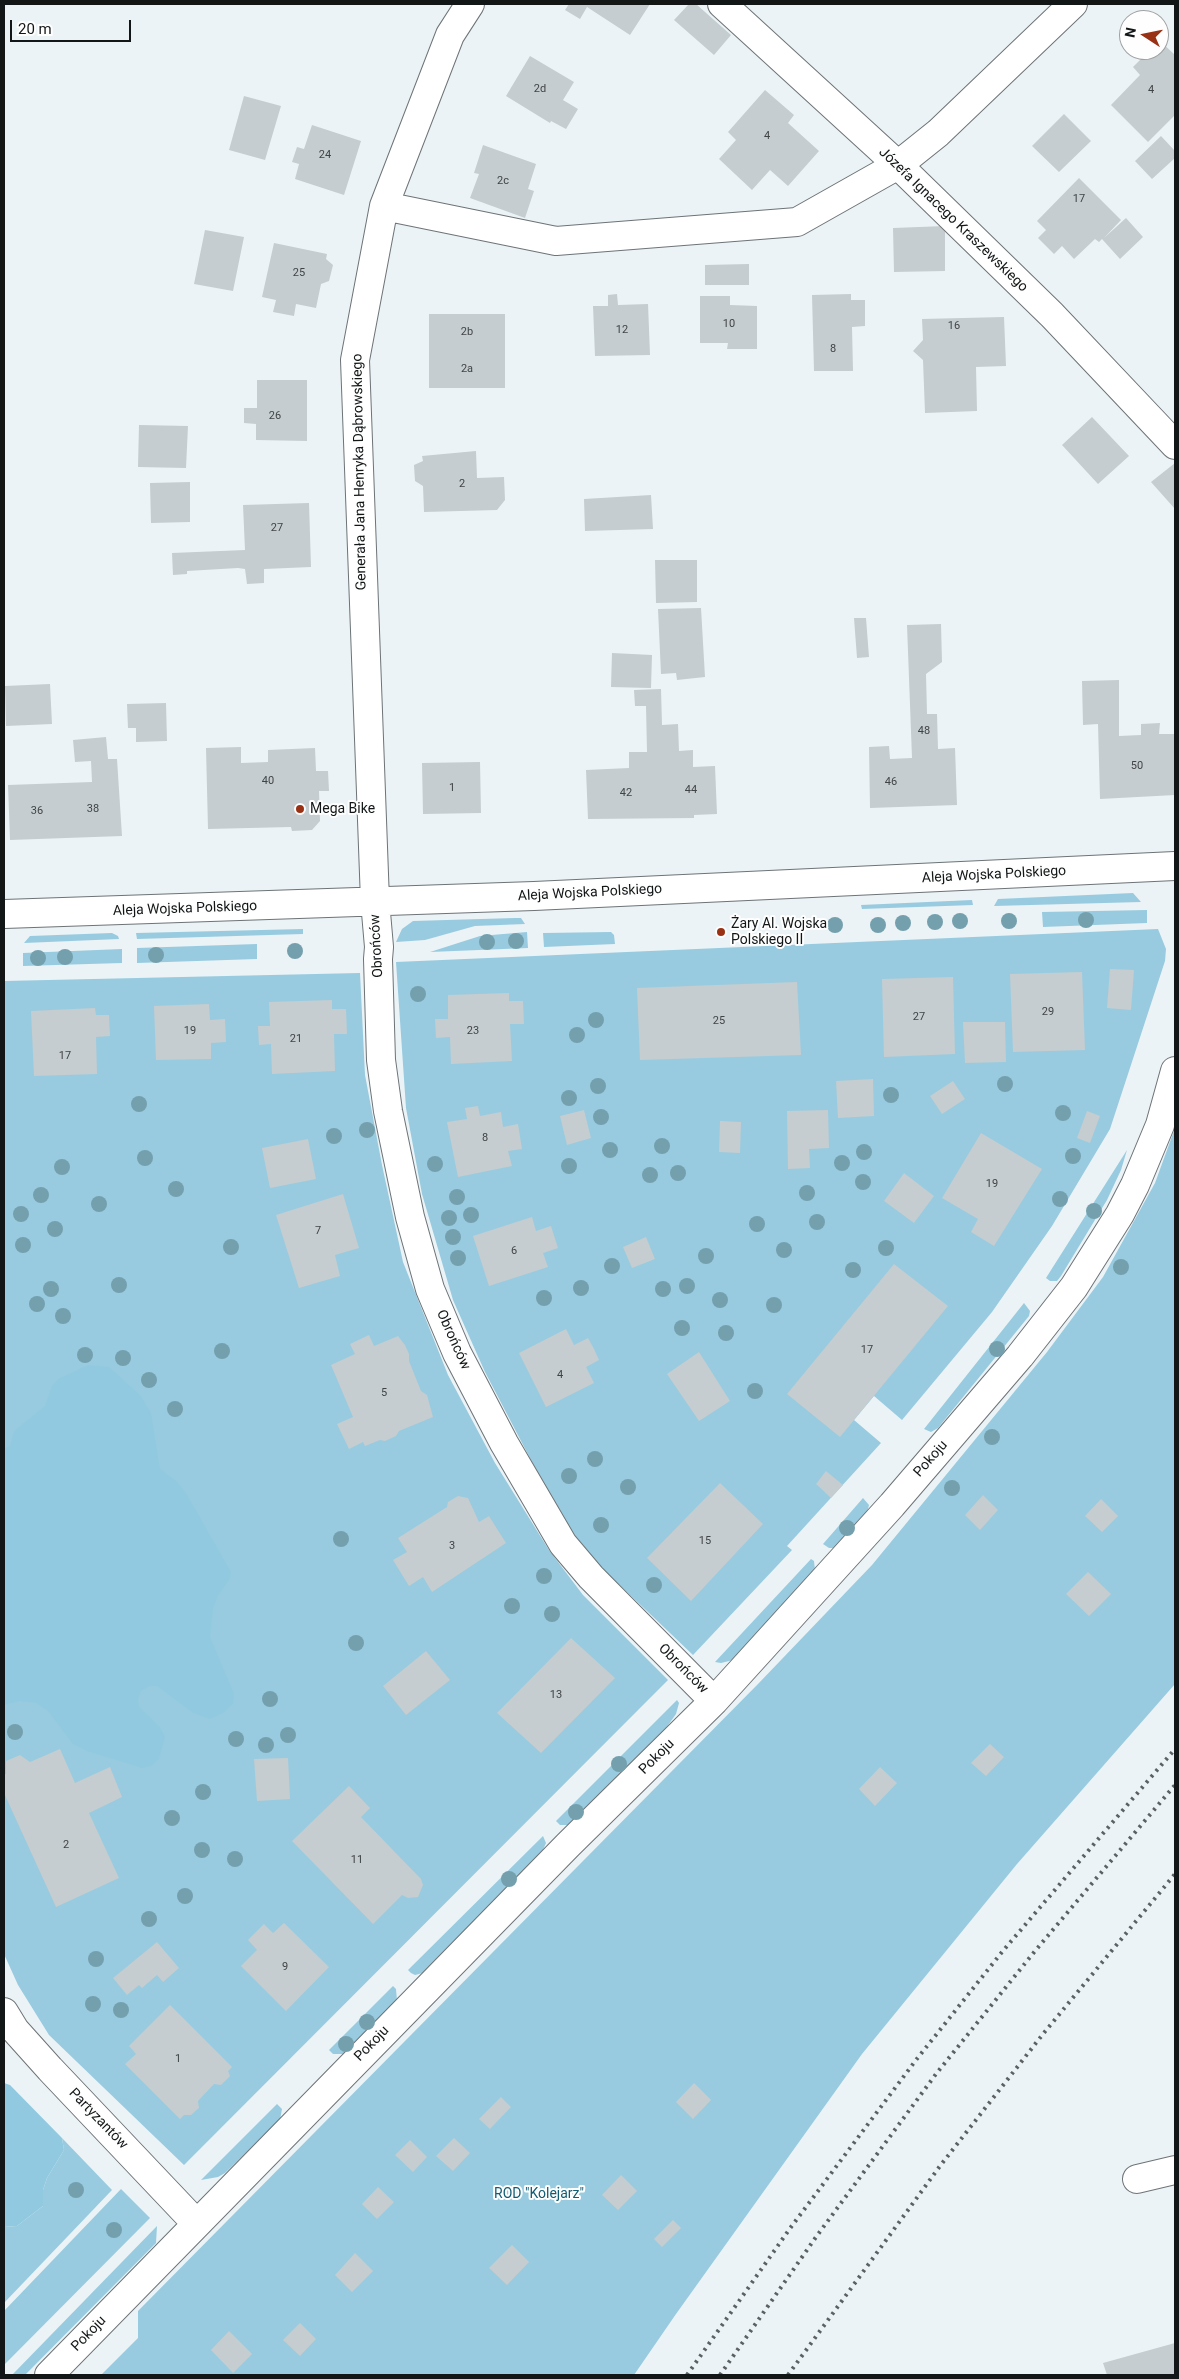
<!DOCTYPE html>
<meta charset="utf-8">
<style>
body{margin:0}
#map{position:relative;width:1179px;height:2379px;overflow:hidden;background:#ebf3f6;font-family:Roboto,sans-serif}
canvas{display:block}
.frame{position:absolute;inset:0;border:5px solid #131617;pointer-events:none}
.north{position:absolute;left:1119px;top:10px;width:50px;height:50px;box-sizing:border-box;background:#fefefe;border:1px solid #a0a1a2;border-radius:50%;rotate:281deg;font-size:14px;font-weight:700;line-height:20px;text-align:center;color:#131617}
.north::after{content:'';display:block;margin:auto;width:18px;height:22px;background:#993114;clip-path:polygon(50% 0,100% 100%,50% 72%,0 100%)}
.scale{position:absolute;left:10px;top:20px;width:121px;height:22px;box-sizing:border-box;border:2px solid #131617;border-top:0;padding-left:6px;font-size:15px;line-height:18px;white-space:nowrap;color:#131617;-webkit-text-stroke:4px #fefefe;paint-order:stroke}
</style>
<div id="map">
<canvas width="1179" height="2379"></canvas>
<div class="frame"></div>
<div class="north">N</div>
<div class="scale">20 m</div>
</div>
<script>
const context = document.querySelector('canvas').getContext('2d');
context.lineJoin = 'round';
function fillPath(path, color) {
  context.fillStyle = color;
  context.fill(path, 'evenodd');
}
function poly(rows) {
  const path = new Path2D();
  for (const r of rows) {
    path.moveTo(r[0], r[1]);
    for (let i = 2; i < r.length; i += 2) path.lineTo(r[i], r[i + 1]);
  }
  return path;
}
function stroke(path, color, width, dash) {
  context.strokeStyle = color;
  context.lineWidth = width;
  context.lineCap = dash ? 'butt' : 'round';
  context.setLineDash(dash || []);
  context.stroke(path);
}
function write(font, color, halo, rows, align = 'center') {
  context.font = font + ' Roboto,sans-serif';
  context.lineWidth = 4;
  context.setLineDash([]);
  context.textBaseline = 'middle';
  context.strokeStyle = halo;
  context.fillStyle = color;
  for (const [text, x, y, turn = 0] of rows) {
    context.save();
    context.translate(x, y);
    context.rotate((+turn || 0) * Math.PI / 180);
    context.textAlign = isNaN(turn) ? turn : align;
    if (halo) context.strokeText(text, 0, 0);
    context.fillText(text, 0, 0);
    context.restore();
  }
}
fillPath(poly([
 [1133,893,1141,902,994,906,998,899],
 [972,900,973,905,862,909,861,905],
 [1147,910,1147,923,1043,927,1042,912],
 [515,918,521,918,525,924,475,926,425,940,396,942,402,929,413,921],
 [303,929,303,934,137,939,136,933],
 [1158,929,1166,949,1165,961,1110,1129,1052,1226,992,1312,902,1420,874,1396,854,1420,881,1443,787,1546,792,1550,693,1655,604,1570,573,1533,544,1485,485,1372,453,1300,422,1194,406,1108,396,962],
 [527,932,528,948,430,952,480,936],
 [611,932,614,935,615,944,544,947,543,933],
 [112,933,118,936,119,939,24,943,30,936],
 [257,944,257,959,137,963,137,948],
 [122,949,122,963,23,966,23,953],
 [360,973,365,1075,382,1165,403,1262,448,1375,495,1463,549,1550,583,1595,668,1680,184,2165,49,2035,18,1985,4,1954,4,981],
 [1175,1128,1175,1684,1017,1864,862,2054,676,2314,634,2375,101,2375,138,2338,138,2311,758,1684,872,1565,1047,1352,1103,1277,1155,1183],
 [1127,1150,1121,1170,1107,1200,1061,1276,1057,1281,1050,1281,1046,1278],
 [1024,1303,1030,1311,1029,1316,938,1428,931,1432,924,1429],
 [863,1498,869,1505,867,1513,836,1548,829,1548,823,1544],
 [811,1559,814,1561,815,1570,733,1660,721,1663,715,1662],
 [677,1700,679,1703,676,1714,666,1728,571,1825,560,1825,556,1821],
 [543,1836,546,1843,542,1852,423,1973,415,1975,411,1973,408,1970],
 [393,1986,396,1989,397,2001,345,2054,333,2054,329,2050],
 [277,2104,282,2109,280,2120,225,2173,218,2177,201,2180],
 [62,2138,112,2190,4,2303,4,2227,17,2226,43,2206,43,2190,47,2178,64,2150],
 [121,2189,150,2218,4,2365,4,2311],
 [157,2226,156,2243,25,2375,12,2375]
]), '#98cbdf');
fillPath(poly([
 [88,1365,109,1367,140,1395,151,1413,160,1469,175,1480,186,1493,231,1572,230,1578,218,1596,213,1608,210,1637,234,1694,233,1704,225,1712,210,1719,193,1713,157,1686,149,1686,141,1691,138,1699,139,1707,160,1727,165,1737,159,1759,151,1766,142,1768,87,1751,73,1744,48,1711,36,1703,19,1701,4,1705,4,1448,10,1446,14,1431,45,1406,52,1386,58,1379],
 [4,2083,10,2085,62,2138,64,2150,47,2178,43,2190,43,2206,17,2226,4,2227]
]), '#91cae0');
fillPath(poly([
 [569,4,650,4,630,35,587,7,580,19,565,10],
 [689,4,696,4,731,35,714,55,674,20],
 [1159,40,1175,55,1175,115,1148,142,1111,105,1140,75,1133,67,1150,50,1159,50],
 [530,56,574,82,563,100,578,109,566,129,551,121,550,123,506,96],
 [765,90,794,115,788,123,819,151,788,186,770,170,752,190,719,159,736,140,728,132],
 [244,96,281,106,265,160,229,150],
 [1064,114,1091,141,1059,172,1032,146],
 [312,125,361,141,344,195,295,179,299,164,292,162,297,147,304,149],
 [1161,136,1175,151,1175,158,1152,179,1135,161],
 [483,145,536,164,528,189,534,191,525,218,470,198,479,174,474,173],
 [1079,178,1121,220,1104,238,1126,218,1143,237,1120,259,1102,239,1099,242,1095,239,1074,259,1062,246,1054,254,1038,238,1046,230,1037,221],
 [945,226,945,271,894,272,893,228],
 [205,230,244,237,233,291,194,284],
 [274,243,327,254,326,259,333,265,329,281,321,284,316,308,296,304,294,316,273,312,276,300,262,297],
 [749,264,749,285,705,285,705,265],
 [617,294,618,305,648,304,650,355,595,356,593,306,608,306,608,295],
 [851,294,851,300,865,300,865,326,852,327,853,371,814,371,812,295],
 [700,296,730,296,730,305,757,306,757,349,727,349,728,343,700,343],
 [429,314,505,314,505,388,429,388],
 [1004,317,1006,366,976,367,977,411,925,413,923,360,913,351,923,340,922,319],
 [257,380,307,380,307,441,256,440,256,424,244,423,244,408,257,408],
 [1092,417,1129,456,1098,484,1062,445],
 [139,425,188,426,186,468,138,467],
 [476,451,477,478,504,477,505,500,497,510,424,512,423,486,415,481,414,465,423,461,422,456],
 [1175,463,1175,509,1151,482],
 [190,482,190,522,151,523,150,483],
 [651,495,653,529,585,531,584,499],
 [309,503,311,567,264,569,264,583,247,584,245,569,238,568,187,571,187,574,173,575,172,553,245,550,243,505],
 [655,560,697,560,697,602,656,603],
 [701,608,705,677,677,680,676,673,661,674,658,609],
 [854,618,866,618,869,657,857,658],
 [941,624,942,662,926,674,927,714,937,714,938,749,955,748,957,805,870,808,869,747,889,746,890,759,912,758,907,625],
 [612,653,652,655,651,688,611,687],
 [1119,680,1119,736,1141,735,1141,724,1160,723,1159,734,1175,734,1175,795,1100,799,1098,724,1083,725,1082,681],
 [50,684,52,724,6,726,5,686],
 [661,689,662,725,678,724,679,751,693,750,693,767,715,766,717,814,694,815,694,818,588,819,586,770,629,768,629,752,647,752,646,706,635,706,634,690],
 [166,703,167,741,136,742,136,728,128,728,127,704],
 [106,737,108,759,117,759,122,836,10,840,8,785,92,782,91,761,75,762,73,740],
 [241,747,241,763,268,762,268,750,315,748,316,771,328,771,329,791,319,791,320,821,312,830,292,831,291,827,208,829,206,748],
 [480,762,481,813,423,814,422,763],
 [1110,969,1134,970,1131,1010,1107,1008],
 [1082,972,1085,1050,1013,1052,1010,974],
 [953,977,955,1054,884,1057,882,979],
 [797,982,801,1055,640,1060,637,988],
 [509,993,509,1001,523,1001,524,1024,510,1024,512,1061,451,1064,450,1037,436,1038,435,1019,448,1019,448,995],
 [332,1000,332,1009,346,1009,347,1034,334,1034,335,1071,272,1074,271,1044,259,1045,258,1026,270,1026,269,1002],
 [209,1004,210,1020,225,1019,226,1042,211,1043,211,1059,156,1060,154,1006],
 [95,1008,96,1015,109,1015,110,1036,96,1037,97,1074,34,1076,31,1011],
 [963,1022,1005,1022,1006,1062,965,1063],
 [873,1079,874,1116,838,1118,836,1081],
 [953,1081,965,1099,942,1114,930,1096],
 [478,1106,480,1116,501,1112,503,1127,518,1124,522,1149,508,1151,512,1166,458,1177,447,1122,467,1119,465,1108],
 [584,1110,591,1138,567,1145,560,1116],
 [828,1110,829,1148,809,1149,810,1168,788,1169,787,1111],
 [1087,1111,1100,1116,1090,1143,1077,1138],
 [720,1121,741,1122,740,1153,719,1152],
 [981,1133,1042,1169,994,1246,971,1232,978,1219,942,1198],
 [308,1139,316,1179,270,1188,262,1148],
 [904,1173,934,1196,914,1223,884,1201],
 [343,1194,359,1248,335,1255,340,1276,299,1288,276,1215],
 [532,1217,536,1231,551,1226,558,1248,543,1253,548,1267,489,1286,473,1236],
 [646,1237,655,1259,632,1268,623,1247],
 [894,1264,948,1306,840,1437,787,1394],
 [566,1329,574,1345,588,1338,594,1349,599,1360,586,1367,594,1383,546,1407,519,1353],
 [369,1335,374,1346,398,1336,405,1345,409,1354,409,1361,421,1391,427,1395,433,1417,399,1431,396,1436,385,1441,380,1440,365,1446,363,1442,349,1449,337,1424,353,1417,331,1365,355,1354,350,1344],
 [699,1352,730,1401,699,1421,667,1374],
 [826,1471,843,1485,831,1498,816,1484],
 [720,1483,763,1524,691,1601,647,1558],
 [983,1495,998,1510,980,1530,965,1515],
 [458,1496,468,1498,479,1522,489,1516,506,1543,432,1592,423,1577,409,1586,393,1560,407,1552,398,1538,447,1507,448,1502],
 [1101,1499,1118,1516,1102,1532,1085,1516],
 [1088,1572,1111,1594,1089,1616,1066,1594],
 [571,1638,615,1678,541,1753,497,1713],
 [426,1651,450,1680,406,1715,383,1686],
 [990,1744,1004,1757,986,1776,971,1763],
 [60,1749,75,1783,110,1767,122,1797,89,1813,119,1878,56,1907,4,1793,4,1774,6,1774,6,1761,20,1755,30,1762],
 [288,1758,290,1799,257,1801,254,1759],
 [880,1767,897,1783,875,1806,859,1789],
 [349,1786,370,1808,361,1817,421,1879,423,1885,418,1897,408,1898,402,1895,373,1924,292,1841],
 [284,1923,329,1967,286,2011,241,1966,257,1950,248,1940,264,1924,273,1933],
 [157,1942,179,1968,163,1982,157,1975,142,1988,139,1985,127,1995,113,1978],
 [170,2005,232,2067,228,2071,230,2076,221,2085,214,2084,198,2101,199,2108,191,2115,184,2115,180,2119,125,2064,136,2054,129,2046],
 [694,2083,711,2100,693,2119,676,2102],
 [501,2097,511,2107,490,2129,479,2119],
 [454,2138,470,2153,453,2171,436,2156],
 [410,2140,427,2157,413,2172,395,2155],
 [621,2175,637,2191,618,2210,602,2195],
 [378,2187,394,2202,377,2219,362,2204],
 [673,2220,681,2228,662,2247,654,2239],
 [512,2245,529,2262,507,2285,489,2268],
 [355,2253,373,2271,352,2292,335,2275],
 [300,2323,316,2339,300,2356,283,2340],
 [229,2331,252,2354,233,2373,211,2350],
 [1175,2343,1175,2375,1107,2375,1103,2363]
]), '#c5cdd0');
const minor = poly([
 [470,4,450,35,384,206,355,360,375,901,379,947,378,959,381,1060,388,1111,410,1217,430,1289,457,1353,504,1443,563,1544,591,1577,714,1701],
 [722,4,898,165,1052,315,1175,445],
 [384,206,556,241,797,222,898,165,938,133,1073,4],
 [4,914,534,896,1175,866],
 [4,2012,15,2030,50,2069,196,2223],
 [1137,2179,1175,2170],
 [49,2375,568,1845,714,1701,892,1505,1020,1356,1074,1287,1120,1214,1135,1185,1160,1125,1175,1071]
]);
stroke(minor, '#6d7376', 30);
stroke(minor, '#fff', 28);
stroke(poly([
 [687,2375,791,2227,916,2060,1002,1952,1175,1749],
 [720,2375,816,2237,936,2074,1035,1951,1175,1785],
 [788,2375,940,2166,1043,2034,1175,1874]
]), '#5b6062', 4, [2.5, 5]);
context.fillStyle = '#74a0ae';
for (const [x, y] of [
 [1086,920],
 [960,921],
 [1009,921],
 [935,922],
 [903,923],
 [835,925],
 [878,925],
 [516,941],
 [487,942],
 [295,951],
 [156,955],
 [65,957],
 [38,958],
 [418,994],
 [596,1020],
 [577,1035],
 [1005,1084],
 [598,1086],
 [891,1095],
 [569,1098],
 [139,1104],
 [1063,1113],
 [601,1117],
 [367,1130],
 [334,1136],
 [662,1146],
 [610,1150],
 [864,1152],
 [1073,1156],
 [145,1158],
 [842,1163],
 [435,1164],
 [569,1166],
 [62,1167],
 [678,1173],
 [650,1175],
 [863,1182],
 [176,1189],
 [807,1193],
 [41,1195],
 [457,1197],
 [1060,1199],
 [99,1204],
 [1094,1211],
 [21,1214],
 [471,1215],
 [449,1218],
 [817,1222],
 [757,1224],
 [55,1229],
 [453,1237],
 [23,1245],
 [231,1247],
 [886,1248],
 [784,1250],
 [706,1256],
 [458,1258],
 [612,1266],
 [1121,1267],
 [853,1270],
 [119,1285],
 [687,1286],
 [581,1288],
 [51,1289],
 [663,1289],
 [544,1298],
 [720,1300],
 [37,1304],
 [774,1305],
 [63,1316],
 [682,1328],
 [726,1333],
 [997,1349],
 [222,1351],
 [85,1355],
 [123,1358],
 [149,1380],
 [755,1391],
 [175,1409],
 [992,1437],
 [595,1459],
 [569,1476],
 [628,1487],
 [952,1488],
 [601,1525],
 [847,1528],
 [341,1539],
 [544,1576],
 [654,1585],
 [512,1606],
 [552,1614],
 [356,1643],
 [270,1699],
 [15,1732],
 [288,1735],
 [236,1739],
 [266,1745],
 [619,1764],
 [203,1792],
 [576,1812],
 [172,1818],
 [202,1850],
 [235,1859],
 [509,1879],
 [185,1896],
 [149,1919],
 [96,1959],
 [93,2004],
 [121,2010],
 [367,2022],
 [346,2044],
 [76,2190],
 [114,2230]
]) {
  context.beginPath();
  context.arc(x, y, 8, 0, 2 * Math.PI);
  context.fill();
}
for (const [x, y, r, color] of [
 [300,809,5,"#993114"],
 [721,932,5,"#993114"]
]) {
  const dot = new Path2D();
  dot.arc(x, y, r, 0, 2 * Math.PI);
  context.fillStyle = color;
  context.fill(dot);
  stroke(dot, '#fefefe', 2);
}
write('11px', '#404445', null, [
 ["2d",540,89],
 ["4",1151,90],
 ["4",767,136],
 ["24",325,155],
 ["2c",503,181],
 ["17",1079,199],
 ["25",299,273],
 ["10",729,324],
 ["16",954,326],
 ["12",622,330],
 ["2b",467,332],
 ["8",833,349],
 ["2a",467,369],
 ["26",275,416],
 ["2",462,484],
 ["27",277,528],
 ["48",924,731],
 ["50",1137,766],
 ["40",268,781],
 ["46",891,782],
 ["1",452,788],
 ["44",691,790],
 ["42",626,793],
 ["38",93,809],
 ["36",37,811],
 ["29",1048,1012],
 ["27",919,1017],
 ["25",719,1021],
 ["19",190,1031],
 ["23",473,1031],
 ["21",296,1039],
 ["17",65,1056],
 ["8",485,1138],
 ["19",992,1184],
 ["7",318,1231],
 ["6",514,1251],
 ["17",867,1350],
 ["4",560,1375],
 ["5",384,1393],
 ["15",705,1541],
 ["3",452,1546],
 ["13",556,1695],
 ["2",66,1845],
 ["11",357,1860],
 ["9",285,1967],
 ["1",178,2059]
]);
write('14px', '#131617', '#fefefe', [
 ["Józefa Ignacego Kraszewskiego",953,220,44],
 ["Generała Jana Henryka Dąbrowskiego",360,472,-91],
 ["Aleja Wojska Polskiego",994,875,-3],
 ["Aleja Wojska Polskiego",590,893,-3],
 ["Aleja Wojska Polskiego",185,909,-2],
 ["Obrońców",377,946,-93],
 ["Obrońców",453,1340,66],
 ["Pokoju",931,1459,-49],
 ["Obrońców",683,1669,45],
 ["Pokoju",657,1757,-45],
 ["Pokoju",372,2044,-46],
 ["Partyzantów",98,2119,46],
 ["Pokoju",89,2334,-46]
]);
write('14px', '#131617', '#fefefe', [
 ["Mega Bike",310,809],
 ["Żary Al. Wojska",731,924],
 ["Polskiego II",731,940]
], 'left');
write('14px', '#125c73', '#fefefe', [
 ["ROD \"Kolejarz\"",539,2194]
]);
</script>
